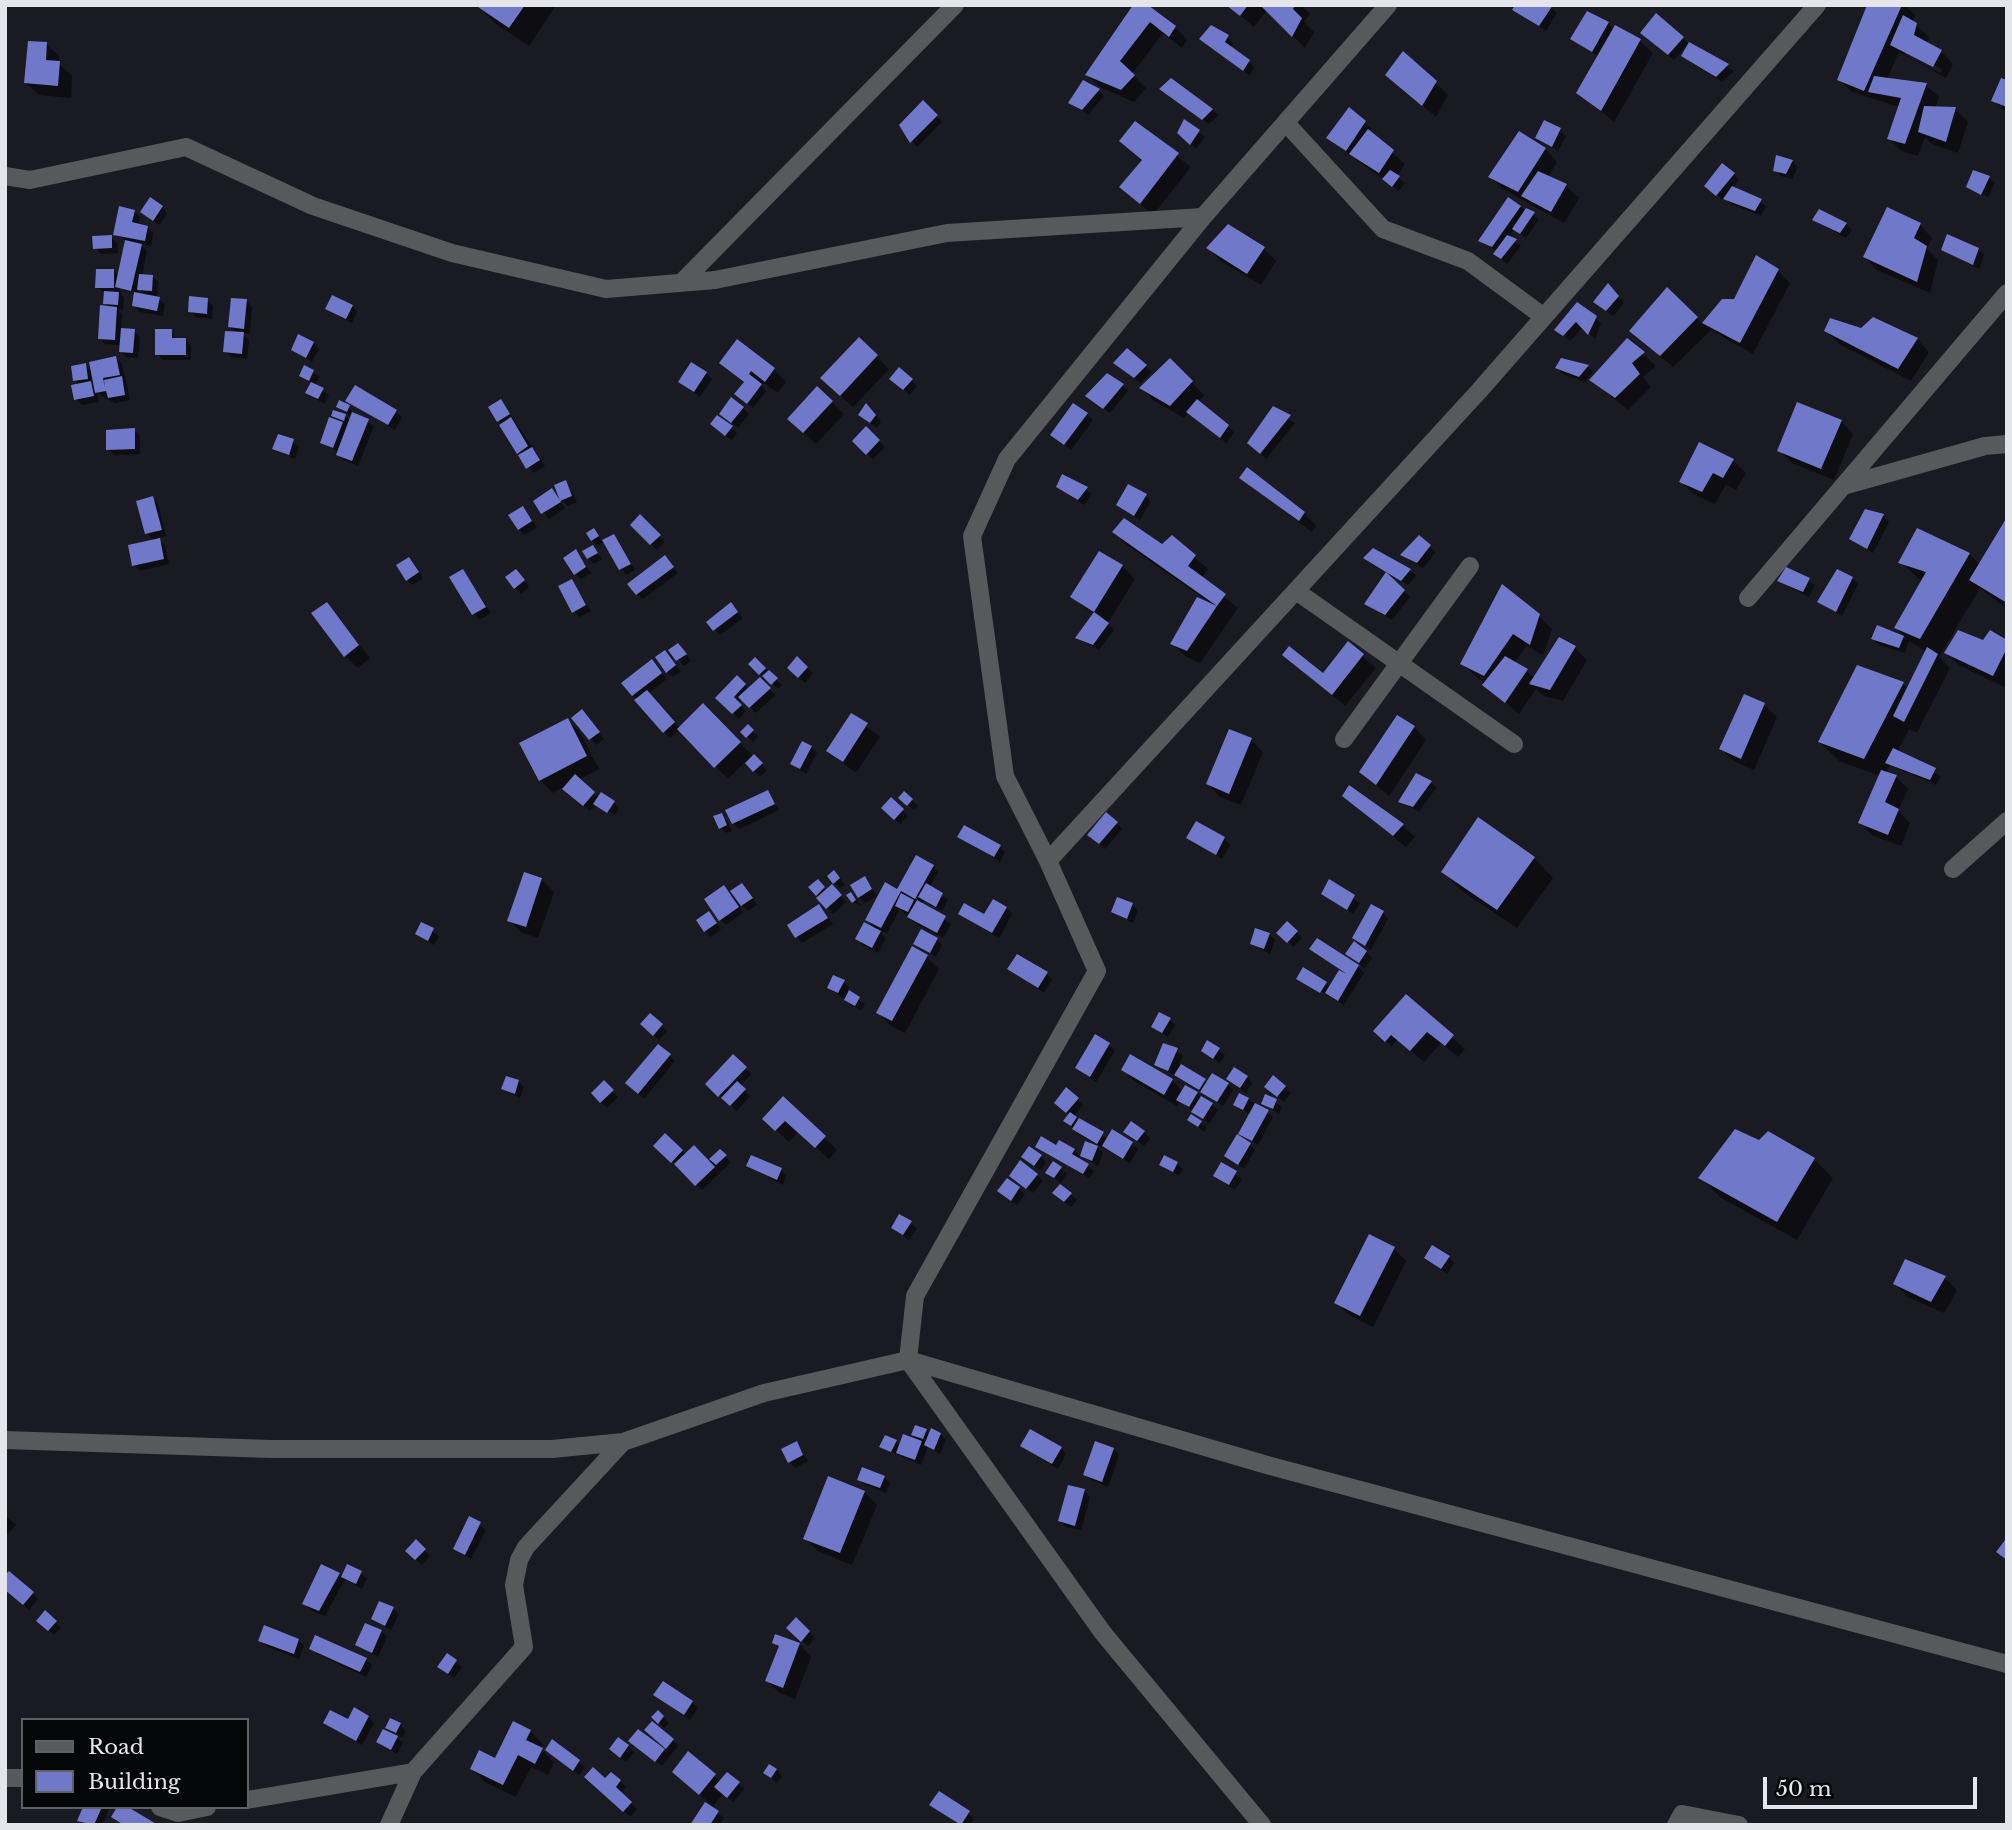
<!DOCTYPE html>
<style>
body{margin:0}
#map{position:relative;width:2012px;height:1830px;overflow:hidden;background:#191a22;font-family:"Libre Baskerville",serif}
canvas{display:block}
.frame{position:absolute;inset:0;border:7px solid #e5e6ec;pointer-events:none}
.legend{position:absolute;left:21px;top:1718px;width:228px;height:91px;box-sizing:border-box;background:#050608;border:2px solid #5f6063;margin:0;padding:9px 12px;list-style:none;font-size:21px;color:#e5e6ec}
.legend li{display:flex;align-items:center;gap:14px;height:35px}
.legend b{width:35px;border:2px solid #5f6063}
.scale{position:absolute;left:1763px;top:1777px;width:214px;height:32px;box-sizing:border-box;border:4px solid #e5e6ec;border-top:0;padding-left:9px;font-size:21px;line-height:24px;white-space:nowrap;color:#e5e6ec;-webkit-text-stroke:5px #050608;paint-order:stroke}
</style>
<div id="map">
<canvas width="2012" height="1830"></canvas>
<div class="frame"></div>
<ul class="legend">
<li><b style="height:9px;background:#58595d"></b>Road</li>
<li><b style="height:19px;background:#7079c9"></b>Building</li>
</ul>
<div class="scale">50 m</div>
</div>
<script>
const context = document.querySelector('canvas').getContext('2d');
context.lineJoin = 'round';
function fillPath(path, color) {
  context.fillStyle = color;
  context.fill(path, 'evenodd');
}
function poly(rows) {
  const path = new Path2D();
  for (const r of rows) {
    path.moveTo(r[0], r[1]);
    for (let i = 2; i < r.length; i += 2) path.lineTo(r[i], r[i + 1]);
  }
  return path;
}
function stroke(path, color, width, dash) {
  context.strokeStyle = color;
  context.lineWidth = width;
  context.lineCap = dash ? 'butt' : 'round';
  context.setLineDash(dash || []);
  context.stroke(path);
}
fillPath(poly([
 [477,5,556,5,529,46,496,24],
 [1135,5,1175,27,1187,40,1182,48,1163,33,1132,74,1146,88,1134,102,1100,87,1087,75],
 [1228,5,1301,5,1310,14,1304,22,1314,32,1305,48,1267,10,1254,27],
 [1548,5,1557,13,1546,31,1515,9],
 [1869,5,1905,5,1915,15,1912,22,1929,37,1927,44,1941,51,1953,64,1946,78,1899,52,1887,79,1926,85,1939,97,1935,109,1955,109,1968,122,1958,153,1932,144,1925,137,1918,156,1901,151,1889,138,1899,107,1852,92,1839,79],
 [1905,51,1942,69,1940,73,1905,55],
 [1608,23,1614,30,1616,27,1640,41,1653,53,1614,122,1578,92,1599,57,1572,39],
 [1228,37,1233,43,1231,48,1254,67,1250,76,1207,45],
 [1683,38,1689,44,1734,71,1722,82,1689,61,1688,44,1674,60,1648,39],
 [46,44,59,56,58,63,72,76,71,98,39,95,26,83],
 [2007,82,2007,113,1993,100],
 [1435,83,1448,95,1436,117,1400,87],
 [1099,90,1104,96,1088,115,1071,103],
 [1167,95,1212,110,1218,115,1209,124],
 [923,103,942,122,917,147,902,125],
 [1349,109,1371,128,1369,132,1405,164,1397,177,1405,183,1399,191,1334,143],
 [1185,121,1205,137,1196,149,1179,132],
 [1545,122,1566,136,1558,151,1537,138],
 [1136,124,1191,167,1153,215,1121,187,1143,162,1121,141],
 [1545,149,1557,162,1548,177,1566,186,1579,198,1564,223,1503,189,1490,177],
 [1792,161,1798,167,1792,179,1781,176,1775,170],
 [1734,174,1739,180,1733,188,1766,206,1761,216,1731,204,1725,198,1723,200,1712,192],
 [1989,178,1995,183,1988,197,1968,187],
 [162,207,167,213,160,225,148,218],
 [1520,207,1539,219,1526,238,1514,229,1508,237,1521,246,1507,264,1495,254,1497,251,1480,241],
 [134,211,140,217,138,225,147,227,153,233,151,246,140,244,147,251,142,276,152,276,158,282,157,298,165,304,163,316,140,312,134,306,136,295,119,288,124,299,123,310,117,309,122,314,121,330,134,331,140,337,138,358,126,357,121,351,121,345,105,344,99,338,110,308,105,303,106,293,97,288,113,270,119,276,127,241,115,234],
 [139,289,146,296,137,294],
 [1815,220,1846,224,1852,230,1846,238],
 [1920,225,1932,238,1927,249,1938,260,1930,293,1877,270,1865,257],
 [1228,226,1264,249,1276,261,1261,285,1221,261,1209,248],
 [111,237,117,243,118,253,101,254,95,248],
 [1943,249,1978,249,1984,255,1979,269],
 [1778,271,1790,283,1753,354,1711,330,1673,367,1644,343,1667,290,1703,324,1723,301,1735,301],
 [1608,286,1624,303,1613,316,1601,307],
 [207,300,213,306,212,319,196,317,190,311],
 [247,301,252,307,250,334,242,333,249,340,247,359,231,357,225,351,237,334,230,327],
 [1577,304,1601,323,1595,339,1583,327,1570,341,1557,330],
 [352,306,357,312,352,323,327,309],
 [1862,330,1917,339,1929,352,1911,381,1839,344,1826,331],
 [171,331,177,340,186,340,191,346,191,360,163,360,157,354],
 [859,340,889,369,853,407,835,391],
 [1627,340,1656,366,1643,377,1651,387,1628,410,1591,380],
 [313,343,319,349,312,362,293,350],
 [1127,350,1152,372,1140,383,1121,368],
 [116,358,122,364,130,400,115,403,97,393,99,402,82,405,76,399,80,385,75,380,85,365,93,373],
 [1170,360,1204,395,1198,402,1234,432,1226,443,1189,412,1184,418,1154,401,1142,388],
 [1562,360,1588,367,1593,372,1585,382,1563,374,1557,368],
 [721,363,774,370,786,382,778,393,764,383,761,386,766,391,753,408,742,400,745,384],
 [313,372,319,377,315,386,329,395,324,404,307,393,312,384,301,375],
 [706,373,712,379,700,397,680,381],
 [911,380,917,386,910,395,897,384],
 [1122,385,1128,391,1110,413,1093,402],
 [355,387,402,417,395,430,348,400],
 [501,401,545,466,533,473,499,420],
 [832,402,844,414,816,444,802,431],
 [338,407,349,407,354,415,374,426,358,466,344,460,338,452,322,442,340,423,333,416,345,416,350,421,352,417],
 [743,408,749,414,738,428,727,419],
 [1273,408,1295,423,1266,459,1250,442],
 [872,411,881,422,877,428,866,420],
 [1087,414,1093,420,1071,450,1058,441],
 [1841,421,1853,434,1834,480,1792,463,1779,450],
 [731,428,737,433,732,440,718,430],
 [866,429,885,447,873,459,854,441],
 [134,430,140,436,140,454,114,455,108,449],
 [293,441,299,447,295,459,274,449],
 [1700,444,1733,461,1746,473,1736,490,1726,484,1715,504,1694,494,1681,482],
 [1063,476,1092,494,1084,505,1058,487],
 [1241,478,1304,513,1316,526,1312,532],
 [566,482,577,502,567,506,562,500],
 [552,491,565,508,549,519,536,501],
 [1145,496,1151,501,1140,520,1118,505],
 [152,498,158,504,166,536,157,538,165,546,169,564,140,571,134,565,154,541,147,533],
 [523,509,537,527,525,535,519,529],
 [1866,511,1883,516,1889,522,1873,553,1851,539],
 [640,517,665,542,657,550,632,525],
 [2007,520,2007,609,1980,588,1939,657,1950,668,1917,733,1909,729,1897,752,1941,776,1936,785,1890,765,1886,773,1896,777,1908,789,1898,811,1910,823,1901,846,1872,835,1860,823,1880,776,1839,761,1820,742,1903,684,1908,689,1927,652,1909,641,1905,653,1879,645,1873,639,1878,627,1908,640,1896,628,1922,582,1901,562,1969,554,1980,565],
 [594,531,603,542,614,536,635,570,626,575,605,542,598,546,592,540],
 [1114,532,1162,546,1172,537,1208,569,1201,578,1238,608,1200,663,1185,656,1172,643,1209,602,1127,545],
 [1419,538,1436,552,1423,568,1402,555],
 [593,547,602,559,594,564,588,558],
 [1373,550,1410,570,1416,576,1408,585,1366,558],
 [576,552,591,573,581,579,575,573],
 [1100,554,1122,566,1135,579,1107,624,1114,630,1099,650,1077,638,1094,615,1072,597],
 [1084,604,1102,616,1100,619,1084,608],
 [409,559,423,578,413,585,407,580],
 [670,563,678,573,643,599,637,594],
 [1786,570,1815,585,1809,597,1779,581],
 [463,571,491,613,479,620,452,578],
 [1387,574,1410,597,1392,620,1366,604],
 [522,577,529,587,521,594,515,588],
 [1852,578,1858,584,1842,616,1820,602],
 [572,581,591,611,580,617,574,612],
 [327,604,370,658,358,668,345,656],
 [736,610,743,618,720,635,715,630],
 [1539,616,1552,629,1543,656,1527,645,1514,663,1535,678,1575,648,1587,660,1563,701,1544,696,1536,689,1519,714,1462,664],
 [1984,642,2007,642,2006,688,1959,665,1946,653],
 [1349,644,1376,668,1345,706,1284,655,1323,676],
 [671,650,684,651,691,661,684,666],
 [670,658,681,672,673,677,667,672],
 [797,659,813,673,805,683,789,668],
 [755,660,782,685,778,689,767,678,763,682,775,695,756,713,743,699,738,703,746,711,739,719,718,698,737,678,749,689,763,677,750,664],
 [657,667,667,679,649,693,680,729,703,706,767,770,760,777,745,762,728,779,680,729,670,738,633,695],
 [1745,696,1764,705,1777,717,1754,770,1734,761,1721,749],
 [852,715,880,737,856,773,828,751],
 [587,717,604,739,596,745,574,718],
 [567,720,580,732,599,769,578,780,599,798,613,802,619,808,615,815,596,804,590,811,563,787,553,793,540,780],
 [748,726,758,737,753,742,743,732],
 [1414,727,1426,740,1389,796,1361,772],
 [1251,740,1263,752,1241,805,1220,797,1208,784],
 [811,747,817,753,806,774,792,764],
 [1431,782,1436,788,1419,812,1401,802],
 [768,792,779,810,739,829,733,823],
 [904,794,918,806,914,810,900,798],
 [1344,796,1402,825,1415,837,1406,847],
 [891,799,908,816,900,824,883,808],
 [721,815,727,821,732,831,727,833,721,828],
 [1116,823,1122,829,1105,849,1096,840],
 [959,836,1000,847,1005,852,1000,862],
 [1189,838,1224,839,1230,845,1222,859],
 [1534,858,1553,878,1517,928,1462,891,1443,872],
 [932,866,938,872,930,887,948,900,942,911,923,900,921,905,951,924,943,938,915,923,900,909,887,933,875,928,886,938,878,953,863,945,857,939,878,931,867,920],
 [525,874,542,880,554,892,538,938,522,933,509,920],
 [840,878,845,885,840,888,835,883],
 [864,878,877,896,865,903,859,897],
 [817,881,827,891,832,886,846,902,833,914,811,887],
 [1330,882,1360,903,1353,914,1323,893],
 [724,887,736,899,748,891,757,905,748,911,736,900,743,913,726,925,720,919],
 [851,894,857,900,861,906,853,902],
 [1132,905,1138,910,1133,923,1113,912],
 [819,906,833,924,802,943,797,937],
 [1006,908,1012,914,999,938,960,914,985,916],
 [1383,913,1388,919,1371,950,1354,938],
 [714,919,721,929,711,937,705,931],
 [1287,923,1302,938,1294,947,1278,933],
 [422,924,439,936,434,945,417,934],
 [1269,934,1275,940,1270,954,1252,944],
 [937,939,942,945,936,957,915,944],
 [1312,949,1358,967,1364,973,1344,1005,1298,978,1326,983,1330,987,1341,970],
 [1366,952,1372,958,1365,968,1353,959],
 [926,956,939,969,905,1033,891,1026,878,1013],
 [1010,969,1047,974,1052,979,1044,993],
 [844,982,849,988,847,992,865,1004,861,1011,829,988],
 [1419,1007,1465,1049,1458,1057,1441,1043,1424,1062,1398,1039,1392,1046,1381,1037],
 [650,1015,667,1031,659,1040,643,1024],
 [1169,1019,1175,1025,1168,1037,1153,1027],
 [1208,1043,1225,1055,1220,1063,1203,1051],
 [1109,1045,1115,1051,1096,1082,1077,1068],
 [658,1046,675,1061,644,1099,633,1089],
 [1177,1050,1183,1056,1179,1064,1208,1083,1228,1085,1233,1090,1223,1106,1156,1064],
 [733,1057,751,1074,740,1086,750,1096,737,1111,708,1084],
 [1123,1070,1172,1080,1183,1092,1196,1093,1218,1110,1209,1124,1180,1101,1177,1106,1136,1082],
 [1247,1077,1252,1083,1246,1093,1228,1079],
 [1273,1078,1291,1093,1284,1102,1272,1092],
 [518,1081,524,1087,520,1098,503,1089],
 [604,1083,618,1097,607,1108,593,1093],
 [1266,1096,1282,1107,1279,1114,1263,1103],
 [783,1099,837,1150,829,1159,798,1132,789,1142,765,1119],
 [1077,1099,1083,1105,1074,1116,1079,1121,1108,1139,1113,1132,1138,1149,1130,1163,1080,1135,1065,1121,1070,1115,1062,1109],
 [1248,1099,1273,1117,1258,1145,1240,1133,1251,1115,1235,1104],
 [1189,1120,1201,1123,1207,1128,1204,1132],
 [1144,1132,1150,1138,1144,1146,1132,1137],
 [665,1135,686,1155,709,1162,720,1151,731,1162,702,1190,656,1146],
 [1248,1143,1255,1150,1244,1169,1226,1156],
 [1759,1143,1814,1159,1833,1178,1797,1240,1720,1197,1701,1178],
 [1037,1146,1074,1150,1080,1156,1078,1159,1094,1171,1089,1178],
 [1097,1147,1103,1153,1098,1166,1082,1156],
 [1041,1156,1046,1162,1041,1170,1029,1163],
 [1177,1163,1183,1169,1179,1176,1162,1164],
 [1221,1164,1242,1179,1235,1190,1215,1176],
 [748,1166,781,1170,786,1176,783,1185],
 [1061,1168,1067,1174,1061,1183,1047,1172],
 [1037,1175,1043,1181,1033,1193,1017,1181],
 [1007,1180,1025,1194,1017,1205,1005,1197],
 [1060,1186,1077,1200,1071,1207,1060,1199],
 [911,1223,917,1229,909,1240,893,1228],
 [1393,1248,1406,1261,1373,1327,1349,1315,1337,1302],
 [1449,1257,1454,1263,1447,1274,1426,1258],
 [1945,1278,1957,1290,1944,1313,1908,1297,1895,1284],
 [926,1431,930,1435,932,1431,940,1434,946,1440,940,1454,928,1447,921,1465,881,1447,896,1441,900,1446,904,1436,922,1443,913,1435],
 [796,1443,808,1461,795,1468,790,1462],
 [1022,1446,1061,1448,1066,1454,1058,1469],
 [1113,1449,1119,1455,1108,1487,1091,1480,1085,1475],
 [884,1477,890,1483,886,1493,865,1485,859,1480],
 [1084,1491,1090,1497,1081,1530,1066,1527,1060,1521],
 [864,1492,877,1505,852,1565,818,1551,805,1539],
 [5,1515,16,1525,5,1537],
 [470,1518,486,1530,471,1559,455,1549],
 [416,1542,430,1556,422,1565,408,1551],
 [348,1566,367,1578,362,1589,345,1579,325,1616,310,1610,305,1604,339,1574,343,1578],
 [5,1588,33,1594,38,1599,29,1610],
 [393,1608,399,1614,391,1630,373,1619],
 [45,1613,61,1628,54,1635,39,1621],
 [796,1620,815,1638,808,1646,789,1628],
 [381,1631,387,1637,378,1657,357,1645],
 [298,1640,304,1646,299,1659,266,1646,261,1641],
 [774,1643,799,1644,811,1657,795,1699,780,1693,767,1681,780,1649],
 [311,1648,366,1660,372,1665,366,1677,317,1654],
 [447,1656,462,1667,454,1678,445,1672],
 [655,1695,692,1702,698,1708,690,1720],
 [658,1712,669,1723,664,1728,654,1717],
 [368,1717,374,1723,362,1745,325,1723],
 [400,1725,406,1731,402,1738,387,1727],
 [646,1730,673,1740,678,1746,662,1766,636,1747,638,1731,665,1751,666,1749],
 [530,1731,543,1744,540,1749,554,1762,548,1775,531,1767,516,1797,485,1782,472,1769,496,1760],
 [396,1737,403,1743,397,1754,378,1742],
 [619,1740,634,1752,626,1762,617,1755],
 [552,1742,585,1767,579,1775,553,1755],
 [689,1754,721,1782,739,1784,744,1789,733,1802,723,1794,713,1806,687,1784],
 [776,1770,782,1776,777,1783,765,1773],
 [611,1774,626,1787,620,1793,637,1809,630,1817,592,1783,606,1781],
 [931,1804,968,1813,974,1819,970,1825,959,1825],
 [85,1807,110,1807,102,1825,84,1825,79,1820],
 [718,1813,724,1818,720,1825,692,1825]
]), '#0007');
fillPath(poly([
 [475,5,525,5,509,28],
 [1133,5,1148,5,1176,26,1169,37,1150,22,1120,61,1135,75,1121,90,1085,75],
 [1226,5,1248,5,1240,16],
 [1260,5,1295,5,1293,9,1302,18,1292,37],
 [1515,5,1553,5,1539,26,1512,10],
 [1867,5,1902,5,1864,91,1837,80],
 [1587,11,1609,22,1592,52,1570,39],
 [1656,13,1684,37,1668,55,1640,33],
 [1903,15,1917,23,1914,35,1942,50,1933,67,1890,45],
 [1211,25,1229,35,1225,42,1250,60,1243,71,1199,39],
 [1615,25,1641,39,1601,111,1576,93],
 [28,41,47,42,46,60,60,61,58,86,24,83],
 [1689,42,1729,64,1716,77,1681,56],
 [1403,51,1437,81,1422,106,1385,75],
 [1874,76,1927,83,1905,144,1887,139,1901,98,1868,92],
 [1171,78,1213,109,1202,120,1159,89],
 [2001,78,2007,80,2007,107,1991,101],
 [1083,80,1100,89,1082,110,1068,103],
 [923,100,938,115,910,143,899,125],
 [1924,106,1956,107,1946,142,1918,132],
 [1349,107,1366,121,1346,151,1326,138],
 [1184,119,1200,130,1190,145,1177,133],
 [1544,120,1561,128,1552,147,1535,138],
 [1135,121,1179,153,1140,204,1119,187,1142,160,1119,141],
 [1368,129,1394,150,1379,173,1349,154],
 [1519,131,1546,148,1518,192,1488,177],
 [1776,155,1793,160,1786,174,1773,171],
 [1722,163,1735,173,1716,196,1704,186],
 [1390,170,1400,176,1392,187,1382,179],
 [1973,170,1990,176,1981,195,1966,187],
 [1538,171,1567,184,1551,212,1521,196],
 [1732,186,1762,199,1755,211,1723,199],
 [150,197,163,206,153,221,140,212],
 [1508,197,1521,206,1492,247,1478,241],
 [119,206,135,210,132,222,148,226,145,241,113,235],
 [1887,207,1921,223,1914,238,1927,246,1917,282,1863,257],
 [1526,208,1535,212,1520,234,1512,229],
 [1819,209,1847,223,1840,233,1812,220],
 [1228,224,1265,247,1247,274,1206,248],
 [1947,234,1979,248,1973,265,1941,250],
 [112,235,112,248,93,249,92,236],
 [1507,235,1517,239,1501,259,1493,254],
 [125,240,142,244,131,291,115,287],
 [1756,255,1779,269,1740,343,1702,323,1722,299,1734,299],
 [96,269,114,269,114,288,95,288],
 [139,274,153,275,152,291,137,290],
 [1608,283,1619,296,1606,311,1593,302],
 [1667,287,1698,317,1660,356,1629,331],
 [104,291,119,292,118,305,103,304],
 [134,292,160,297,157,311,132,306],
 [332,295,353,305,346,319,325,309],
 [189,296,208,298,207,314,188,312],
 [231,298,247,299,244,329,228,327],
 [1577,302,1597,316,1588,335,1576,322,1563,336,1554,330],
 [100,305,117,307,115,340,98,339],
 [1873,317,1918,338,1898,369,1824,331,1830,318,1861,328],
 [121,328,135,329,133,353,119,352],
 [155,329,172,329,172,338,186,338,186,355,155,355],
 [225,331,244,332,242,354,223,352],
 [298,334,314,342,306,358,291,350],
 [859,337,878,355,840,396,820,378],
 [1627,338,1645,352,1632,363,1640,374,1615,398,1589,380],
 [737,339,775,368,765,382,751,371,749,374,762,384,747,404,734,394,744,382,719,363],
 [1127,348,1147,365,1134,378,1113,363],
 [116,356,120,375,103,378,105,388,104,380,122,376,125,395,108,398,106,391,95,393,89,362],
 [1170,358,1193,381,1170,406,1139,388],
 [1561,358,1589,365,1579,377,1555,368],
 [691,362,707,372,694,392,678,382],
 [86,363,88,379,73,381,71,366],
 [304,365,314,370,309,381,299,376],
 [899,367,913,379,903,390,889,379],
 [1107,373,1124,384,1103,409,1085,396],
 [91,381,94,396,74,400,71,385],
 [311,382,324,388,318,399,305,393],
 [355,385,397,410,388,425,345,401],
 [817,386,833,401,803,433,787,419],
 [731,397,744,407,731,423,719,414],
 [501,399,510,414,497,422,488,407],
 [1197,399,1229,425,1220,438,1186,412],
 [339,400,350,405,347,412,336,407],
 [1797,402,1842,420,1821,469,1777,451],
 [866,403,876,415,870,423,858,415],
 [1073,403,1088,413,1064,445,1050,435],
 [1273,406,1291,415,1260,454,1247,443],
 [333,410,346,414,344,421,331,416],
 [352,412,369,419,352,461,336,455],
 [717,415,733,426,725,436,710,424],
 [329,417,343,422,333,448,320,443],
 [511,417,528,446,517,454,499,425],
 [866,426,880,440,866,455,852,441],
 [135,428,135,449,106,450,106,430],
 [278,434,294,439,289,455,272,449],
 [1699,442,1734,459,1723,478,1713,473,1702,492,1679,482],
 [532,447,540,460,526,469,518,455],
 [1247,467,1305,512,1299,521,1239,478],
 [1062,474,1088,487,1078,500,1056,487],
 [566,480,572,496,560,501,554,485],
 [1128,484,1147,494,1134,516,1116,505],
 [552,488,561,502,541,514,533,501],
 [153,496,162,530,145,534,136,501],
 [523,506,532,521,518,530,508,515],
 [1865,509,1884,514,1867,549,1849,539],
 [640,514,661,535,650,545,630,525],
 [2007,517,2007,603,1969,580],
 [1124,518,1162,544,1172,535,1196,555,1188,566,1226,594,1217,606,1112,532],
 [594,528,599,536,591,541,586,533],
 [1917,528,1970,553,1920,639,1894,628,1926,572,1898,563],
 [614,534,631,564,619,570,602,540],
 [1419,535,1431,545,1417,563,1400,555],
 [160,538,164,559,132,566,128,545],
 [593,545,598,553,587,559,582,551],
 [1373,548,1411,569,1401,581,1386,572,1405,590,1385,615,1364,604,1386,572,1363,558],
 [576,549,586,567,574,575,563,558],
 [1099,551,1123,565,1094,612,1070,597],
 [665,555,674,567,636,595,627,584],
 [409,557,419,572,406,581,396,565],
 [1786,567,1810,578,1803,592,1777,581],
 [463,569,486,607,472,615,449,577],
 [516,569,525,580,514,589,505,577],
 [1837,569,1853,577,1836,612,1817,602],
 [572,579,586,605,572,613,558,586],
 [1502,584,1540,614,1530,645,1513,634,1484,676,1460,664],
 [1197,597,1217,606,1187,651,1170,644],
 [327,602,359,645,344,657,311,613],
 [731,602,738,612,713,631,706,622],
 [1094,612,1109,623,1093,645,1075,638],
 [1877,625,1904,636,1899,648,1871,639],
 [1958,630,1983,640,1990,630,2007,640,2007,648,1993,676,1944,653],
 [1559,637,1576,646,1550,690,1529,684],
 [1348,641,1364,654,1332,695,1282,655,1289,646,1323,673],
 [678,643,687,654,676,661,668,650],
 [1927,647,1938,654,1904,722,1893,716],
 [665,650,676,665,666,673,655,657],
 [797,656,808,667,798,678,787,668],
 [1505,656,1528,669,1505,703,1482,685],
 [755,657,766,668,759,675,748,664],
 [652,659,662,673,632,696,621,683],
 [1857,665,1904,682,1864,759,1818,742],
 [769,670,778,678,771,685,762,676],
 [737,675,746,684,734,697,742,705,732,714,715,698],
 [760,677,771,688,749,708,738,697],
 [647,690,675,722,663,733,634,700],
 [1744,694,1765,703,1741,759,1719,749],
 [703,703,741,742,714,768,677,729],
 [582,709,600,732,589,740,571,718],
 [851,713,868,723,843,762,826,751],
 [1397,715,1415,726,1376,785,1359,772],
 [568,718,587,756,539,781,519,743],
 [748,724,754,730,746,738,740,732],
 [1229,729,1252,738,1229,794,1206,784],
 [802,741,812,746,800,769,790,764],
 [1893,748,1936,768,1930,780,1885,763],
 [754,754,763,763,753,772,745,763],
 [1881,770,1897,775,1885,802,1899,809,1888,835,1858,823],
 [1416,773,1432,781,1413,807,1398,802],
 [575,774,595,792,583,806,562,789],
 [1349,785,1404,824,1393,836,1342,796],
 [768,790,775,804,732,824,725,810],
 [904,791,913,799,907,806,898,798],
 [601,792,615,801,607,813,593,804],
 [891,797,904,809,894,820,881,808],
 [1106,812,1118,822,1099,844,1087,835],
 [722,813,727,825,719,829,713,816],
 [1478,817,1535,857,1497,910,1441,872],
 [1196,821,1225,837,1216,855,1186,838],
 [964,825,1001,845,994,857,957,837],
 [916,855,934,865,915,899,901,891,881,928,865,920,885,882,897,889],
 [834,870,840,878,833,884,827,876],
 [524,872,542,878,526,927,507,921],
 [865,876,872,889,858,898,850,885],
 [818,879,825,887,816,896,808,887],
 [1329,879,1355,895,1347,910,1321,894],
 [742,883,753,898,741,906,730,891],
 [926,883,943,893,936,907,918,897],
 [832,884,842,895,826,909,816,898],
 [724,885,739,907,719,921,704,899],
 [851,892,856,900,852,903,846,895],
 [901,893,914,900,908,912,895,906],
 [1117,897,1133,903,1127,919,1111,912],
 [993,899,1007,907,992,933,958,914,964,903,984,914],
 [917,900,946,916,937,933,907,917],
 [819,904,828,918,795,938,787,925],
 [1371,904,1384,911,1365,946,1352,938],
 [709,911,717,923,704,932,696,920],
 [1287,921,1298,931,1287,943,1276,933],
 [421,922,434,928,428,941,415,934],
 [864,922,881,931,872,948,855,939],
 [1255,928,1270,933,1264,949,1250,944],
 [921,929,938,938,930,953,913,944],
 [1317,938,1359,965,1338,1001,1325,993,1339,970,1347,974,1309,949],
 [1354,941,1367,951,1359,963,1345,954],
 [912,946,928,955,892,1021,876,1013],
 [1017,954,1048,972,1038,988,1007,969],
 [1303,967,1327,982,1320,993,1296,979],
 [833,975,845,980,838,993,827,988],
 [849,990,860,997,855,1006,844,1000],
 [1406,994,1454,1035,1445,1046,1427,1032,1410,1051,1391,1035,1385,1042,1373,1031],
 [1159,1012,1171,1018,1162,1033,1151,1027],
 [650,1013,663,1024,653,1036,640,1024],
 [1095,1034,1110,1043,1090,1077,1075,1068],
 [1207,1040,1220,1048,1213,1059,1201,1051],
 [1163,1043,1178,1048,1168,1071,1154,1065],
 [658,1044,671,1054,638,1094,625,1083],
 [733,1054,747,1067,718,1097,705,1084],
 [1130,1054,1173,1079,1164,1095,1121,1070],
 [1181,1064,1206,1079,1199,1090,1174,1075],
 [1234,1067,1248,1076,1240,1088,1226,1079],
 [1212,1073,1229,1083,1217,1102,1200,1092],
 [1273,1075,1286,1086,1277,1097,1264,1087],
 [506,1076,519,1080,515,1094,501,1089],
 [604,1080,614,1090,600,1103,591,1093],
 [737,1081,746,1089,730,1106,721,1098],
 [1185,1085,1198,1092,1189,1107,1176,1100],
 [1066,1087,1079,1098,1066,1113,1054,1103],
 [1239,1093,1249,1098,1243,1110,1233,1105],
 [1265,1094,1277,1099,1273,1109,1261,1104],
 [783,1096,826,1136,815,1148,785,1121,775,1131,762,1119],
 [1201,1096,1213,1103,1203,1119,1191,1112],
 [1255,1103,1269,1110,1252,1141,1238,1134],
 [1070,1112,1077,1117,1071,1126,1063,1121],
 [1191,1114,1202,1121,1198,1127,1187,1120],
 [1079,1118,1104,1132,1097,1144,1072,1129],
 [1131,1121,1145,1131,1137,1141,1123,1132],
 [1112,1129,1133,1142,1123,1159,1102,1146],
 [1735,1129,1759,1140,1768,1131,1815,1158,1777,1222,1698,1178],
 [665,1133,683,1150,671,1163,653,1146],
 [1237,1134,1251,1143,1238,1165,1224,1156],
 [1041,1136,1056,1145,1059,1140,1075,1149,1072,1154,1089,1164,1083,1174,1035,1147],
 [1085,1141,1098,1146,1092,1161,1080,1156],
 [694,1145,715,1167,695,1186,674,1164],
 [1029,1146,1042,1155,1034,1166,1021,1157],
 [720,1149,727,1155,716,1165,709,1159],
 [751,1155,782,1168,777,1180,746,1166],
 [1164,1155,1178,1162,1173,1172,1159,1165],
 [1020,1160,1038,1174,1026,1189,1009,1176],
 [1053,1161,1062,1167,1054,1178,1045,1173],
 [1221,1162,1237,1171,1229,1185,1213,1176],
 [1007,1178,1020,1187,1011,1201,997,1191],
 [1060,1184,1072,1193,1064,1202,1052,1193],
 [899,1214,912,1221,903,1235,891,1228],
 [1369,1234,1395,1247,1360,1316,1334,1303],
 [1432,1245,1450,1256,1441,1269,1424,1258],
 [1905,1259,1946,1276,1931,1302,1893,1284],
 [915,1425,927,1429,923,1439,911,1435],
 [931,1428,941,1433,934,1450,924,1445],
 [1030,1429,1062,1447,1052,1464,1020,1446],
 [903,1434,922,1441,915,1460,896,1453],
 [885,1435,897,1440,891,1452,879,1447],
 [797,1441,803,1455,788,1463,781,1449],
 [1095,1441,1114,1448,1102,1482,1083,1475],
 [862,1467,885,1476,880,1488,857,1480],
 [828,1476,865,1491,840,1553,803,1539],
 [1068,1485,1085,1489,1075,1526,1058,1521],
 [469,1516,481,1522,465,1555,453,1549],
 [416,1539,426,1549,415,1560,405,1551],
 [2005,1540,2007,1542,2007,1560,1996,1552],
 [321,1564,340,1573,319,1611,302,1604],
 [347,1564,362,1571,356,1584,341,1577],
 [9,1571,34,1592,23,1605,5,1590,5,1575],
 [379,1601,394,1607,385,1626,371,1619],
 [45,1610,57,1621,48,1631,36,1621],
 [796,1617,810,1631,801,1642,786,1628],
 [365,1623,382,1630,372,1653,355,1645],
 [264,1625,299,1639,294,1654,258,1641],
 [775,1634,800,1643,783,1688,765,1681,779,1646,772,1643],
 [315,1635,367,1658,360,1672,309,1649],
 [447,1653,457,1660,448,1674,437,1667],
 [663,1681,693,1701,684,1715,653,1695],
 [354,1707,369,1716,356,1741,323,1723,330,1710,348,1719],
 [658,1710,664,1716,658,1724,651,1717],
 [390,1718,401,1723,396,1733,385,1728],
 [513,1721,531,1730,526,1740,543,1748,535,1764,518,1755,503,1785,470,1769,479,1750,495,1758],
 [652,1721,674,1739,666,1749,644,1730],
 [383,1729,398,1736,391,1750,376,1742],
 [638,1729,665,1749,655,1762,628,1741],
 [618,1737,629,1745,620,1758,609,1749],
 [552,1739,580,1760,573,1771,545,1750],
 [688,1751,716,1774,699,1795,672,1772],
 [769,1764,777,1769,771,1778,763,1773],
 [593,1767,605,1778,611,1772,621,1780,616,1787,632,1802,623,1812,584,1777],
 [727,1772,740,1782,727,1798,714,1787],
 [939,1791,970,1811,961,1825,929,1805],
 [705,1802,719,1811,710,1825,690,1825],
 [83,1807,102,1807,94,1825,77,1821],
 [117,1807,128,1807,158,1825,124,1825,111,1817]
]), '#7079c9');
stroke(poly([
 [1286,123,1383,229,1468,261,1544,317],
 [5,176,30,180,186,147,313,206,452,253,606,289,715,280,947,233,1203,217],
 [681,283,955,5],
 [1843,486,1985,446,2007,444],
 [1296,591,1514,744],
 [1748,598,2007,293],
 [1344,739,1470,566],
 [1048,861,1005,776,972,536,1007,459,1203,217,1388,5],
 [1953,869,2007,821],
 [5,1440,271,1449,552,1449,623,1442,764,1393,908,1360,1267,1465,2007,1664],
 [5,1778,23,1778],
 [247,1800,413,1772],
 [160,1807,178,1813,207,1807],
 [389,1825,413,1772,524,1647,514,1585,519,1560,526,1547,623,1442],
 [1262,1825,1103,1633,908,1360,915,1296,1097,971,1048,861,1479,391,1817,5],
 [1676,1825,1682,1814,1739,1825]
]), '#58595d', 18);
</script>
